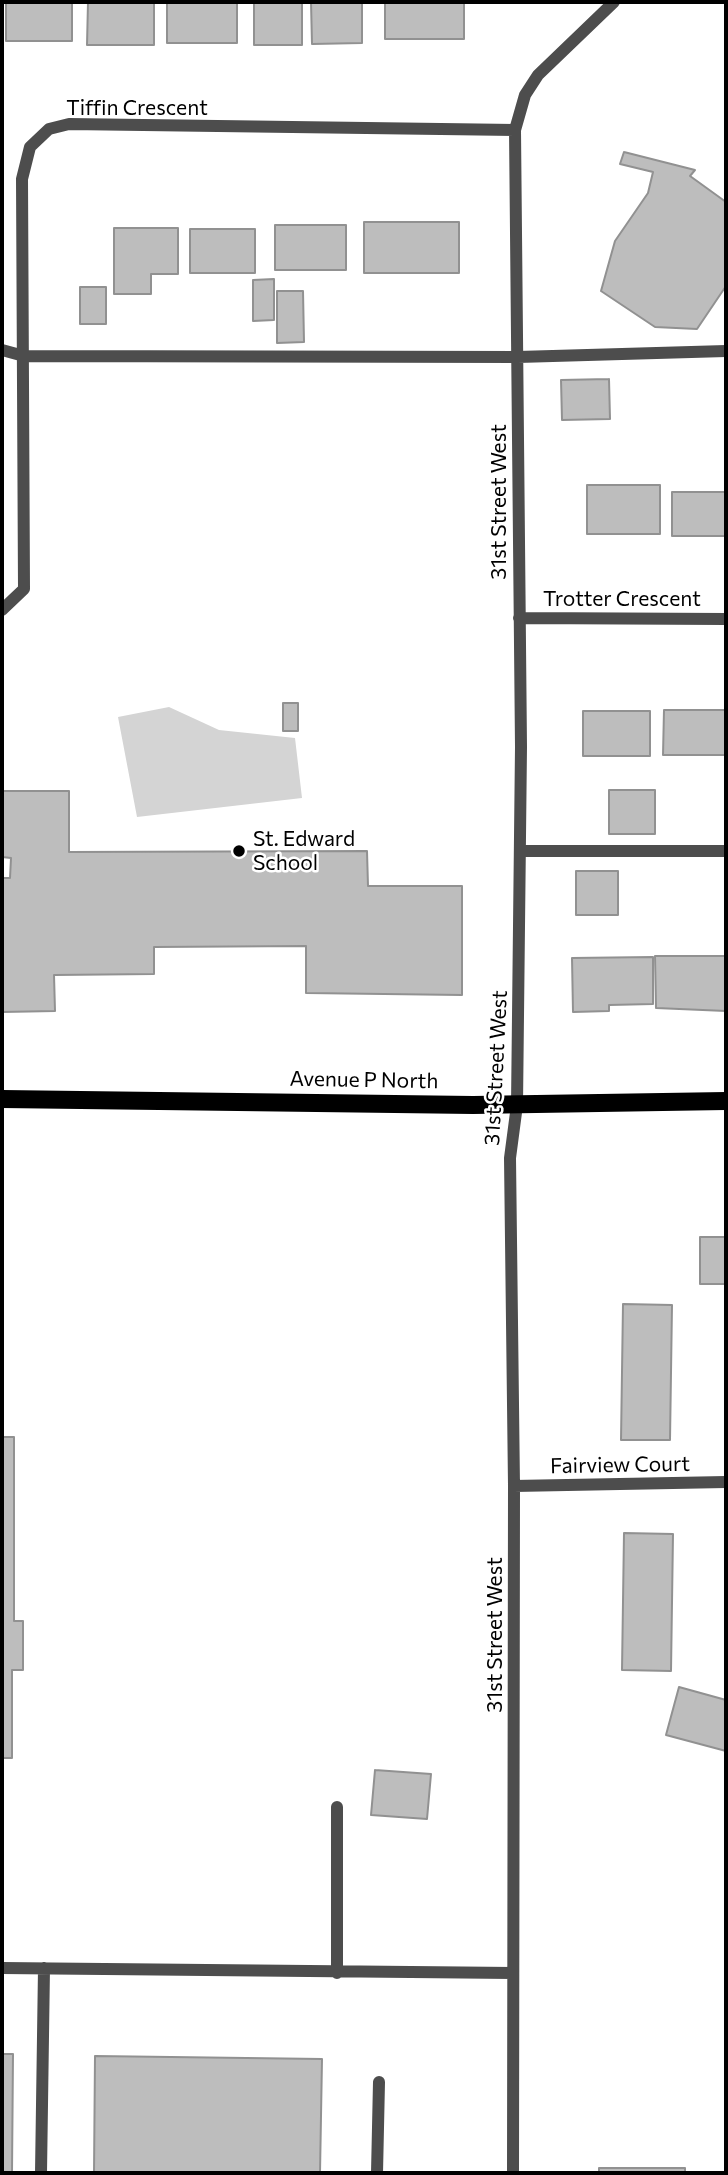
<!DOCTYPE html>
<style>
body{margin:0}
#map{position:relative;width:728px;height:2175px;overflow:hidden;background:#fff;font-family:Commissioner,sans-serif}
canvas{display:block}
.frame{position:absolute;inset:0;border:4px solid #000;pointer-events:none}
</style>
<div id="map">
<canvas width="728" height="2175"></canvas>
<div class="frame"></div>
</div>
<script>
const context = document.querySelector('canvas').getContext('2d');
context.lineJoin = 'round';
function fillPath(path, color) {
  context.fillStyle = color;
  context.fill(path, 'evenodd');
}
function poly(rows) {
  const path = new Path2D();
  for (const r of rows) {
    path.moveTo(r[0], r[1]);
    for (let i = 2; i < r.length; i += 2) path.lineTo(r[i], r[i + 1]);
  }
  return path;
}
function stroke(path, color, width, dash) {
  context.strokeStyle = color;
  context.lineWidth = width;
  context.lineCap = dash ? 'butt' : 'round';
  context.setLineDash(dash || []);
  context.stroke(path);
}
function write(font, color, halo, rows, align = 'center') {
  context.font = font + ' Commissioner,sans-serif';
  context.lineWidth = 5;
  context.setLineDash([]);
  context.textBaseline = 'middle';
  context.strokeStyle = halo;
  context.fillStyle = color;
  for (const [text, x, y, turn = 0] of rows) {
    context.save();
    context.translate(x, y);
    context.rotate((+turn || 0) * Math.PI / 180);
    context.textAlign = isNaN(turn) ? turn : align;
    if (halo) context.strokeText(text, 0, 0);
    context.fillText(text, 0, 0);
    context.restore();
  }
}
fillPath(poly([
 [169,707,219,730,295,738,302,798,137,817,118,717]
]), '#d4d4d4');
const building = poly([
 [6,2,72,2,72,41,6,41,6,2],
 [88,2,154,2,154,45,87,45,88,2],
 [167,2,237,2,237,43,167,43,167,2],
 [254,2,302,2,302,45,254,45,254,2],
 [311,2,362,2,362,43,312,44,311,2],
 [385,2,464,2,464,39,385,39,385,2],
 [624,152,695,170,690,176,726,202,726,286,697,329,655,327,601,291,615,241,648,193,653,172,620,164,624,152],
 [364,222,459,222,459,273,364,273,364,222],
 [275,225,346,225,346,270,275,270,275,225],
 [114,228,178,228,178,274,151,274,151,294,114,294,114,228],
 [190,229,255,229,255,273,190,273,190,229],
 [274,279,274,320,253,321,253,280,274,279],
 [80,287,106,287,106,324,80,324,80,287],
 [277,291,303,291,304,342,277,343,277,291],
 [609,379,610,419,562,420,561,380,609,379],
 [587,485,660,485,660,534,587,534,587,485],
 [672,492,726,492,726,536,672,536,672,492],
 [283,703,298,703,298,731,283,731,283,703],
 [664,710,726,710,726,755,663,755,664,710],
 [583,711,650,711,650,756,583,756,583,711],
 [609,790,655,790,655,834,609,834,609,790],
 [2,791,69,791,69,852,367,851,368,886,462,886,462,995,306,993,306,946,154,947,154,974,54,975,55,1011,2,1012,2,878,10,878,11,858,2,857,2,791],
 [576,871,618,871,618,915,576,915,576,871],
 [655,956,726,956,726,1011,656,1008,655,956],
 [653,957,653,1004,609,1005,609,1011,573,1012,572,958,653,957],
 [700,1237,726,1237,726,1284,700,1284,700,1237],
 [623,1304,672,1305,670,1440,621,1440,623,1304],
 [2,1437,14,1437,14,1621,23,1621,23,1670,12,1670,12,1758,2,1758,2,1437],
 [624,1533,673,1534,671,1671,622,1670,624,1533],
 [679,1687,726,1700,726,1751,666,1735,679,1687],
 [375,1770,431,1774,427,1819,371,1815,375,1770],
 [2,2054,13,2054,12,2173,2,2173,2,2054],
 [95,2056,322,2059,320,2173,94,2173,95,2056],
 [599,2168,685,2168,685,2173,599,2173,599,2168]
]);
fillPath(building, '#bdbdbd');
stroke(building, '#919191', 2);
stroke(poly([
 [2,350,24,356,518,357,726,351],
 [2,610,24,589,22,179,30,147,49,129,69,124,515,130],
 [519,618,726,619],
 [520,851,726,851],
 [514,1486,726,1482],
 [337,1807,337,1973],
 [2,1968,513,1973],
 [41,2173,44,1968],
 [377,2173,379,2082],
 [513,2173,514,1486,510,1158,517,1105,521,747,515,130,525,95,538,75,614,2]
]), '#4d4d4d', 12);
stroke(poly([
 [2,1099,473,1105,726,1101]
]), '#000', 18);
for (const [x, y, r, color] of [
 [239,851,7,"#000"]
]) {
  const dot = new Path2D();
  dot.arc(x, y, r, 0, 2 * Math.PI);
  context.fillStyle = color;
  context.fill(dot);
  stroke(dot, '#fff', 2.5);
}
write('21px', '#000', '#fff', [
 ["Tiffin Crescent",137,108],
 ["31st Street West",499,502,-90],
 ["Trotter Crescent",622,599],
 ["31st Street West",496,1068,-87],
 ["Avenue P North",364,1080,1],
 ["Fairview Court",620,1465,-1],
 ["31st Street West",495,1635,-90]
]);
write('21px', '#000', '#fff', [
 ["St. Edward",253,839],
 ["School",253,863]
], 'left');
</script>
